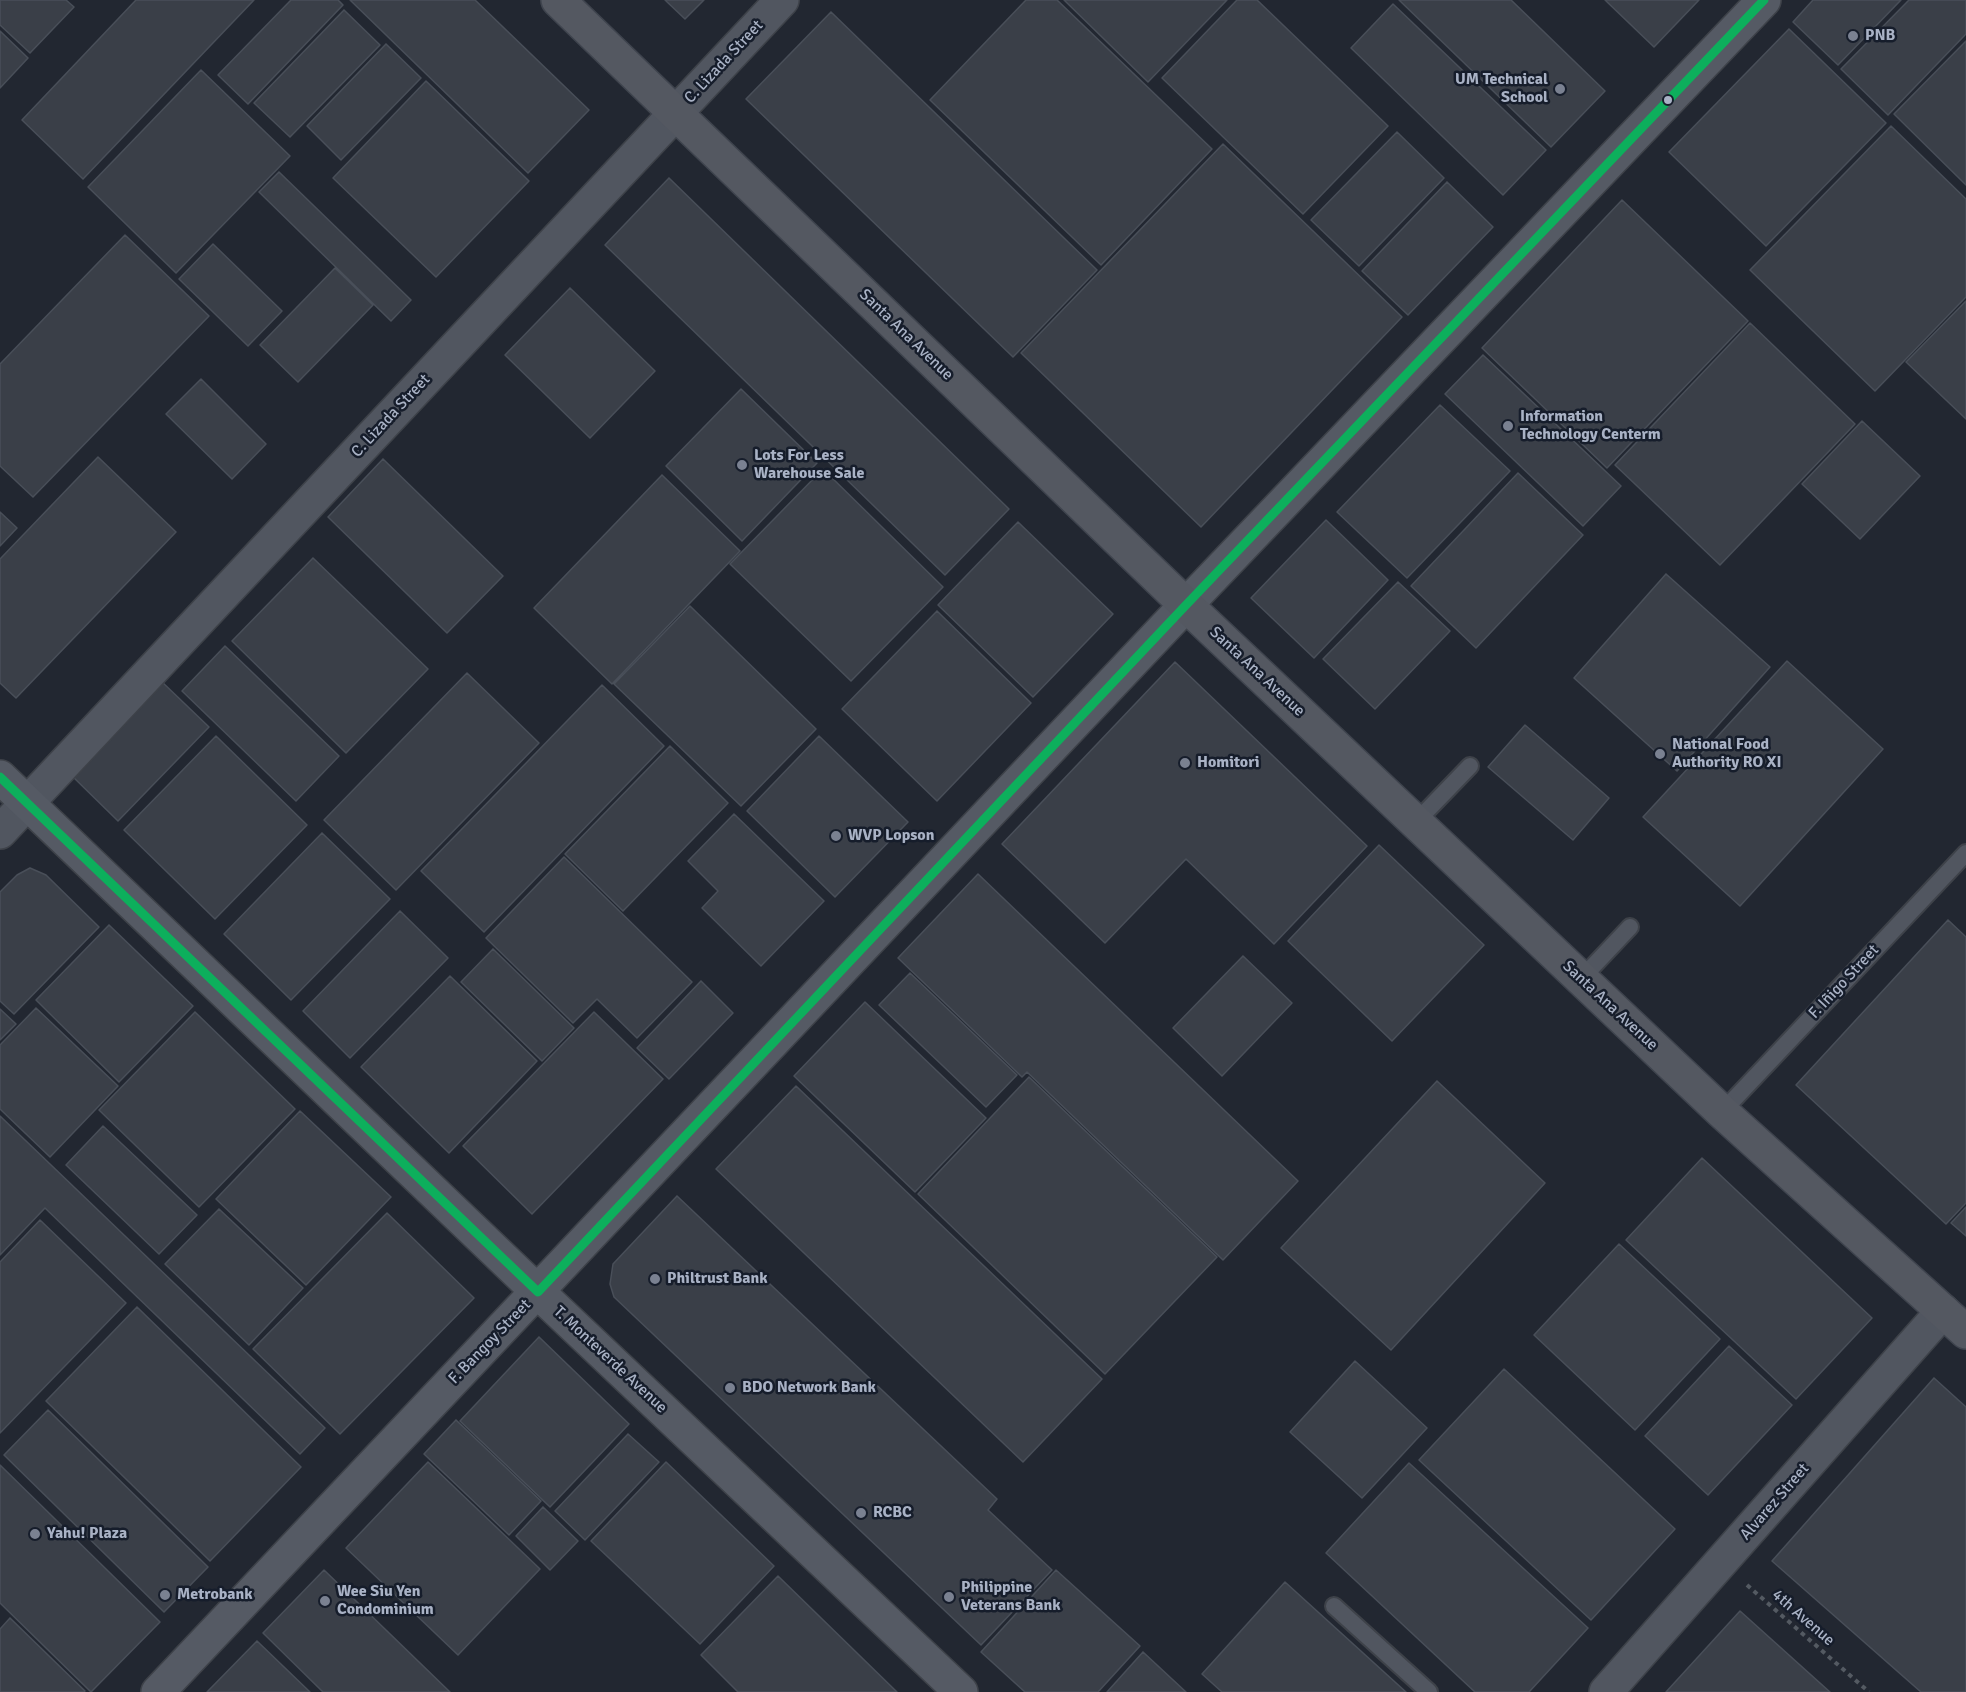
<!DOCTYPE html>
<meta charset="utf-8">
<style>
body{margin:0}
canvas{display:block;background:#222731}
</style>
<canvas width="1966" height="1692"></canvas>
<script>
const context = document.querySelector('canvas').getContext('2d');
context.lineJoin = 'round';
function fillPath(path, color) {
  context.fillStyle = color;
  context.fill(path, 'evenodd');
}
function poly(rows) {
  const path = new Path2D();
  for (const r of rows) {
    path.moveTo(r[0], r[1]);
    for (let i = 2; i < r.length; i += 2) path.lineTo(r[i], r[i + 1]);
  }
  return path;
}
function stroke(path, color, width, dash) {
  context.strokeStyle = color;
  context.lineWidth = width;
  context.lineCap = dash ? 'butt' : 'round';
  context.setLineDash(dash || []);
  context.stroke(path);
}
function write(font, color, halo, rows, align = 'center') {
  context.font = font + ' Signika,sans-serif';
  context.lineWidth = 5;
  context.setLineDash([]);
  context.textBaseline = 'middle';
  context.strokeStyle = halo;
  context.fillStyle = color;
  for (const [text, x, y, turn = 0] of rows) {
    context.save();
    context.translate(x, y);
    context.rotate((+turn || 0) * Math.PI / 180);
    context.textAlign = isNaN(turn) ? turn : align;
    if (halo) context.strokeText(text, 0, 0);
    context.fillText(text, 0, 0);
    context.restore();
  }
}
const building = poly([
 [0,0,66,0,74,7,30,53,0,25,0,0],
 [136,0,254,0,83,179,22,120,136,0],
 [291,0,338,0,343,5,248,104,218,75,291,0],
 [350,0,475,0,589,110,528,173,350,0],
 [665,0,704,0,685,19,665,0],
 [1026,0,1057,0,1212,149,1101,265,930,100,1026,0],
 [1064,0,1227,0,1148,82,1064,0],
 [1237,0,1257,0,1388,126,1303,214,1162,78,1237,0],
 [1399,0,1511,0,1605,91,1551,147,1399,0],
 [1605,0,1699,0,1654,47,1605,0],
 [1813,0,1901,0,1838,65,1793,22,1813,0],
 [1909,0,1966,0,1966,34,1888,115,1841,69,1909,0],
 [1393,4,1546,150,1503,195,1351,48,1393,4],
 [344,10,380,45,290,137,254,103,344,10],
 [831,12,1097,270,1013,357,746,99,831,12],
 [1789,29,1886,123,1766,246,1669,152,1789,29],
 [0,31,28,58,0,88,0,31],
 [1966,41,1966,185,1894,114,1966,41],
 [386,44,421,78,341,160,307,126,386,44],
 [201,70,290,156,176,273,88,187,201,70],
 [426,81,529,181,436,277,333,178,426,81],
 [1891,126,1966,199,1966,297,1875,391,1750,270,1891,126],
 [1397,132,1444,178,1359,266,1311,220,1397,132],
 [1223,144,1402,317,1201,527,1021,353,1223,144],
 [279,172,411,300,391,321,259,192,279,172],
 [669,178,1009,509,945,575,605,245,669,178],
 [1447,182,1493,227,1408,315,1362,271,1447,182],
 [1622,200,1748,321,1607,468,1482,348,1622,200],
 [125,235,209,316,33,497,0,466,0,364,125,235],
 [213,244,282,311,248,346,179,279,213,244],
 [335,268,373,305,298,382,260,345,335,268],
 [570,288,655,371,590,438,505,355,570,288],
 [1966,301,1966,419,1906,362,1966,301],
 [1750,323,1855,424,1720,565,1615,465,1750,323],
 [1483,355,1621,486,1583,526,1445,394,1483,355],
 [201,379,266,444,232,479,166,414,201,379],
 [741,389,817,463,742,541,666,466,741,389],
 [1440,405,1510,471,1407,578,1337,512,1440,405],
 [1862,421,1920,476,1860,539,1802,484,1862,421],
 [98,457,176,532,16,698,0,683,0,559,98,457],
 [383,459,503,576,447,633,328,517,383,459],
 [823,469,943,587,851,681,730,564,823,469],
 [1518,473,1583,535,1476,648,1411,586,1518,473],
 [662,475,740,551,612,684,534,608,662,475],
 [0,512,17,528,0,546,0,512],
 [1326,520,1388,580,1314,658,1251,598,1326,520],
 [1018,522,1113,614,1033,697,938,605,1018,522],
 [313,558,428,669,346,753,232,641,313,558],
 [1666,574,1770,667,1677,771,1574,678,1666,574],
 [1398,582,1450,631,1375,709,1323,659,1398,582],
 [690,606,816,729,741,806,614,684,690,606],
 [937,611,1031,703,937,801,842,709,937,611],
 [225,646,339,756,296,801,182,691,225,646],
 [1787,661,1883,749,1740,906,1643,817,1787,661],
 [1175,662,1367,846,1274,944,1186,859,1105,943,1002,844,1175,662],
 [467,673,539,743,396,890,324,820,467,673],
 [160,680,209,727,118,821,69,773,160,680],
 [602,685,664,746,484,932,421,871,602,685],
 [1525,725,1609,798,1573,840,1488,767,1525,725],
 [216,736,307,825,215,919,124,830,216,736],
 [819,736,908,822,835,897,747,811,819,736],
 [670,746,728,803,623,911,565,854,670,746],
 [734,814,824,901,761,966,702,908,718,891,688,861,734,814],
 [322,833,390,899,291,1000,224,934,322,833],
 [1379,845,1484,945,1392,1041,1288,941,1379,845],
 [564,857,692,982,637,1038,597,999,573,1023,486,938,564,857],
 [30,868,46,875,99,927,14,1014,0,1001,0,892,17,875,30,868],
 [978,874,1298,1181,1223,1260,1027,1072,1022,1077,898,958,978,874],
 [400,911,448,958,350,1058,303,1011,400,911],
 [1948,920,1966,937,1966,1203,1946,1224,1796,1085,1948,920],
 [109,925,193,1006,119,1082,36,1000,109,925],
 [493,949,574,1028,542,1061,461,982,493,949],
 [1243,956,1292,1003,1222,1076,1173,1028,1243,956],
 [910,973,1017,1075,986,1107,879,1005,910,973],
 [450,976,537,1061,449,1153,361,1067,450,976],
 [701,981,733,1013,669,1079,637,1048,701,981],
 [865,1002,986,1118,915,1192,794,1076,865,1002],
 [36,1008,118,1086,50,1157,0,1109,0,1045,36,1008],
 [0,1009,16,1024,0,1040,0,1009],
 [195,1012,295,1109,199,1207,99,1110,195,1012],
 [594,1012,663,1079,532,1214,463,1146,594,1012],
 [1029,1077,1217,1257,1105,1374,918,1194,1029,1077],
 [1437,1081,1545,1183,1391,1350,1281,1248,1437,1081],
 [796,1086,1102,1379,1023,1462,716,1169,796,1086],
 [300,1111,391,1197,306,1285,216,1199,300,1111],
 [0,1116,325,1428,300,1454,45,1208,0,1255,0,1116],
 [103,1126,197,1215,159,1254,66,1165,103,1126],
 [1702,1158,1872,1318,1796,1399,1626,1240,1702,1158],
 [677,1196,997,1499,988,1510,1052,1570,981,1645,614,1297,610,1284,613,1264,677,1196],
 [1966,1207,1966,1236,1951,1223,1966,1207],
 [219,1209,303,1288,249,1345,165,1264,219,1209],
 [387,1213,474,1298,340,1434,253,1349,387,1213],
 [40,1220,126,1303,0,1433,0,1262,40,1220],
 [1619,1244,1720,1339,1635,1430,1534,1335,1619,1244],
 [137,1307,301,1467,210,1561,46,1401,137,1307],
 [539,1337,629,1424,550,1507,460,1421,539,1337],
 [1729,1346,1792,1405,1708,1495,1645,1436,1729,1346],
 [1355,1361,1427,1428,1362,1498,1290,1432,1355,1361],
 [1504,1369,1675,1529,1591,1620,1419,1460,1504,1369],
 [1934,1378,1966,1407,1966,1692,1921,1692,1772,1561,1934,1378],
 [48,1410,208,1567,164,1612,4,1455,48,1410],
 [456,1420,541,1501,509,1535,424,1454,456,1420],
 [628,1434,659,1462,585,1540,555,1511,628,1434],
 [428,1462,540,1569,458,1655,346,1548,428,1462],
 [666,1462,774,1566,700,1644,591,1541,666,1462],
 [1409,1463,1588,1628,1529,1692,1475,1692,1326,1553,1409,1463],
 [0,1465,160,1622,91,1692,0,1603,0,1465],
 [543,1507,578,1541,550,1570,516,1536,543,1507],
 [324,1570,450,1692,323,1692,263,1633,324,1570],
 [1056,1570,1140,1646,1098,1692,1025,1692,981,1652,1056,1570],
 [778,1576,897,1692,738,1692,701,1655,778,1576],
 [1285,1582,1406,1692,1222,1692,1202,1674,1285,1582],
 [1740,1611,1830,1692,1666,1692,1740,1611],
 [10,1618,85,1691,84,1692,0,1692,0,1629,10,1618],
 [257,1641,310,1692,207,1692,257,1641],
 [1143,1652,1186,1692,1107,1692,1143,1652]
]);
fillPath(building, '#3a3f48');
stroke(building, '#494f59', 1.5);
const lane = poly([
 [1416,822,1470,766],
 [1581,979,1630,927],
 [1722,1112,1966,853],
 [1334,1606,1429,1692]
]);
const street = poly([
 [0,832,782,0],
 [1606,1692,1943,1311]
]);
const secondary = poly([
 [0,777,538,1292,961,1692],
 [158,1692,1186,605,1764,0]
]);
const primary = poly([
 [558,0,1186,605,1722,1112,1966,1332]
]);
stroke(lane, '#3e4249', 20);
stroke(street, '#3e4249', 36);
stroke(secondary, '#3e4249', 36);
stroke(primary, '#3f444e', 36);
stroke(poly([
 [1747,1585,1869,1692]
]), '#545a62', 4, [4.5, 4.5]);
stroke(lane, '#515660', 16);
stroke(street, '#515660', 33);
stroke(secondary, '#555a64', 33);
stroke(primary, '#545861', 33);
stroke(poly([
 [0,777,538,1292,1186,605,1764,0]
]), '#0daf5c', 9);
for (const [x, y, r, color] of [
 [1853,36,6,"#7a8191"],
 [1560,89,6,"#7a8191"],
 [1668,100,5,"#a9b2c5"],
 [1508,426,6,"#7a8191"],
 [742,465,6,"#7a8191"],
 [1660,754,6,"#7a8191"],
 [1185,763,6,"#7a8191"],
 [836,836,6,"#7a8191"],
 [655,1279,6,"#7a8191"],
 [730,1388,6,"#7a8191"],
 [861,1513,6,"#7a8191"],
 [35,1534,6,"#7a8191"],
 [165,1595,6,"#7a8191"],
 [949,1597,6,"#7a8191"],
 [325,1601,6,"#7a8191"]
]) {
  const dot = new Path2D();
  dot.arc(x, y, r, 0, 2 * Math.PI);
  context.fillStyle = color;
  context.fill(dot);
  stroke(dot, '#161d2b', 2);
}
write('bold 16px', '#a9b2c5', '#161d2b', [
 ["PNB",1865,36],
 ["UM Technical",1548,80,"right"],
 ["School",1548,98,"right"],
 ["Information",1520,417],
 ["Technology Centerm",1520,435],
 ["Lots For Less",754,456],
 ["Warehouse Sale",754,474],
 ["National Food",1672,745],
 ["Authority RO XI",1672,763],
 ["Homitori",1197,763],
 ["WVP Lopson",848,836],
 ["Philtrust Bank",667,1279],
 ["BDO Network Bank",742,1388],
 ["RCBC",873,1513],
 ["Yahu! Plaza",47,1534],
 ["Philippine",961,1588],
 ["Veterans Bank",961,1606],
 ["Wee Siu Yen",337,1592],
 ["Condominium",337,1610],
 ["Metrobank",177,1595]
], 'left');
write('16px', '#a9b2c5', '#161d2b', [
 ["C. Lizada Street",724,62,-47],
 ["Santa Ana Avenue",906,335,44],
 ["C. Lizada Street",391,416,-47],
 ["Santa Ana Avenue",1257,672,43],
 ["F. Iñigo Street",1844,982,-47],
 ["Santa Ana Avenue",1610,1006,43],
 ["F. Bangoy Street",490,1342,-46],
 ["T. Monteverde Avenue",610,1360,43],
 ["Alvarez Street",1775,1502,-49],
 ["4th Avenue",1803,1618,41]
]);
</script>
